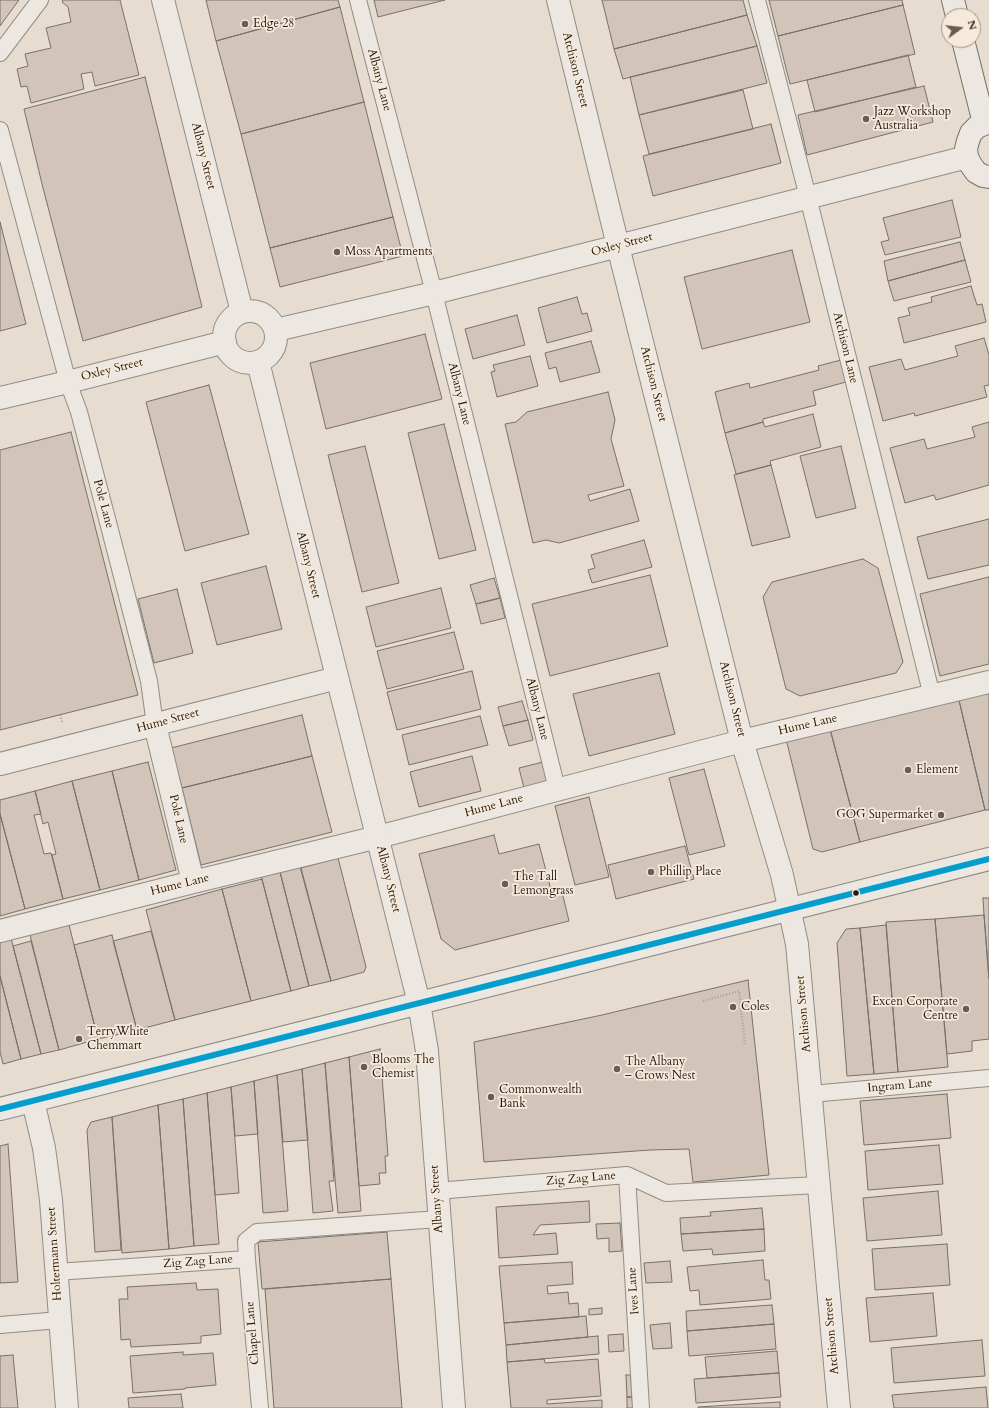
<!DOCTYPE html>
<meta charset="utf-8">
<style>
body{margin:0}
#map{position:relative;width:989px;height:1408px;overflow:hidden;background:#e6ddd0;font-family:Cardo,serif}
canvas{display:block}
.north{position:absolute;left:941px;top:8px;width:40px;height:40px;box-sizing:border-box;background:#f5eadb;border:1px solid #a19689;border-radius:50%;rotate:75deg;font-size:11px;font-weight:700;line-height:16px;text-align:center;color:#23180f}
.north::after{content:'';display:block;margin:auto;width:14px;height:18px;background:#675d53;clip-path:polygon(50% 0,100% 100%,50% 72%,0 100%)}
</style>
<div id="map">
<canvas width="989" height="1408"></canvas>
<div class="north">N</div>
</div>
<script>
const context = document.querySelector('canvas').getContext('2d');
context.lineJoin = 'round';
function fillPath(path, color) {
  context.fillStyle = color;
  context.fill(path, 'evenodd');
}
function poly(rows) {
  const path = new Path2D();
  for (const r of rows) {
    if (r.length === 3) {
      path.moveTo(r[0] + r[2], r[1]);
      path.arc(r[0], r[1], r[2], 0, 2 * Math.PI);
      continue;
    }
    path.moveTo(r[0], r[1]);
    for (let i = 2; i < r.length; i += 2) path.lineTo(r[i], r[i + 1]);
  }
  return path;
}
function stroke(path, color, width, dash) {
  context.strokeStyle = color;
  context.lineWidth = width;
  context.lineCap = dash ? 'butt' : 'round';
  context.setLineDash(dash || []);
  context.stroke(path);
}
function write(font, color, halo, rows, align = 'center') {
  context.font = font + ' Cardo,serif';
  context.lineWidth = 3.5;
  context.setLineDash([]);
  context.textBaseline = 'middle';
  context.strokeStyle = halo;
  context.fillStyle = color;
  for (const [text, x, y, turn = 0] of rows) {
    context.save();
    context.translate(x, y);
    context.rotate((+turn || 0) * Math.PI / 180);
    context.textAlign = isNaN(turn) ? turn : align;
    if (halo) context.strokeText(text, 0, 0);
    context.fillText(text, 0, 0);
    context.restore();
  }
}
const building = poly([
 [0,0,19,0,0,26,0,0],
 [63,0,120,0,139,75,95,86,92,72,81,74,84,89,31,103,27,86,21,87,17,69,28,66,25,54,51,48,46,28,71,22,68,7,62,2,63,0],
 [206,0,338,0,340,7,216,41,206,0],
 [374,0,445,0,378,17,374,0],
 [602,0,743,0,747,15,614,49,602,0],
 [769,0,902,0,903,5,778,36,769,0],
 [903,5,915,54,790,84,778,36,903,5],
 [340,7,364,102,241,134,216,41,340,7],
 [747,15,757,46,623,79,614,49,747,15],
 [757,46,767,83,639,115,630,77,757,46],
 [908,55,916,87,815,112,807,80,908,55],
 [145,77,202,307,83,341,43,188,24,109,145,77],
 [924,86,933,122,807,155,798,115,924,86],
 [743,90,753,129,649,154,639,115,743,90],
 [364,102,393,217,270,248,241,134,364,102],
 [771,124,781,163,653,196,643,156,771,124],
 [952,200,961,237,885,255,881,242,889,240,883,218,952,200],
 [393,217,403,256,280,287,270,248,393,217],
 [0,222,26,324,0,331,0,222],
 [960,242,965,260,888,281,884,261,960,242],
 [792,250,810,322,702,349,684,277,792,250],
 [965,260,971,282,894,301,888,281,965,260],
 [971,286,977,305,982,304,986,322,904,343,898,318,910,315,908,308,932,302,931,297,971,286],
 [577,297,582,314,587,313,592,331,547,343,538,308,577,297],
 [517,315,525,345,473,359,465,329,517,315],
 [425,334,442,399,326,429,310,363,425,334],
 [984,338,989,355,989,385,984,386,987,397,915,416,914,413,883,421,869,367,901,359,905,370,958,356,955,346,984,338],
 [591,341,600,372,560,382,556,367,549,369,545,353,591,341],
 [530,356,538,386,497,397,491,372,495,371,493,365,530,356],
 [841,360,846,382,813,391,816,405,763,419,763,422,725,433,715,392,749,383,750,388,819,370,818,366,841,360],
 [209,385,249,534,185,551,146,402,209,385],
 [608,392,615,420,611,439,624,486,588,495,590,501,630,489,639,521,559,543,546,540,533,543,505,424,516,422,527,412,608,392],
 [813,414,821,447,770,461,771,465,736,474,725,433,763,422,765,427,813,414],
 [989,422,989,485,936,500,934,495,905,503,890,448,924,439,927,449,975,437,972,427,989,422],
 [444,424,476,550,439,559,408,433,444,424],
 [71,432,138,695,0,730,0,450,71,432],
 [365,446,399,583,362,592,328,455,365,446],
 [841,446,856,508,816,518,800,456,841,446],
 [771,465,790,537,752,546,734,475,771,465],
 [989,519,989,565,928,579,917,537,989,519],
 [644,540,652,567,592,583,588,570,595,568,591,555,644,540],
 [863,559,878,568,903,662,896,673,800,696,786,689,763,597,772,582,863,559],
 [266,566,282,629,217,645,201,583,266,566],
 [650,575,668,646,550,676,532,604,650,575],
 [989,577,989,664,940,676,920,594,989,577],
 [494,578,500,598,476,604,470,585,494,578],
 [441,588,451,628,376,647,366,607,441,588],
 [177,589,193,653,154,663,138,599,177,589],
 [500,598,505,618,481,624,476,604,500,598],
 [454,632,464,669,387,689,377,651,454,632],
 [472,671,481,709,397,730,387,692,472,671],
 [659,673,675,734,589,756,573,694,659,673],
 [989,688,989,810,985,810,958,696,989,688],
 [958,696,985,810,860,842,830,729,958,696],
 [522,701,528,720,503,726,498,707,522,701],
 [302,715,312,756,182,788,171,748,302,715],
 [480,716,488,745,409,765,402,735,480,716],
 [528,720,533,740,509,746,503,726,528,720],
 [830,729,860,842,822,852,813,849,786,739,830,729],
 [312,756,332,832,201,865,182,788,312,756],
 [472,756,481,791,419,807,410,772,472,756],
 [148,762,176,870,139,880,112,771,148,762],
 [543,762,549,782,524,788,519,768,543,762],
 [704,769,725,846,689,855,669,778,704,769],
 [112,771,139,880,100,890,72,781,112,771],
 [72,781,100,890,63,899,52,855,56,854,48,822,43,824,35,791,72,781],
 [35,791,41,814,34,815,44,854,51,853,63,899,25,909,0,814,0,800,35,791],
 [589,797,609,877,575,885,555,806,589,797],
 [0,814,25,909,0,916,0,814],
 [494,835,499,854,539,844,551,890,561,888,569,921,455,950,441,939,419,854,494,835],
 [685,846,694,879,616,899,608,865,685,846],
 [338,858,366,967,364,972,331,981,301,868,338,858],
 [299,863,331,981,309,986,279,868,299,863],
 [279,868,309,986,291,991,260,872,279,868],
 [262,879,291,991,251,1001,222,889,262,879],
 [222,889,251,1001,175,1020,146,910,222,889],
 [983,898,989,898,989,979,984,915,983,898],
 [984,915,989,979,989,1039,972,1041,972,1051,947,1054,935,919,984,915],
 [935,919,948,1067,898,1072,886,922,935,919],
 [68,921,98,1039,59,1050,29,931,68,921],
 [886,925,898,1072,874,1074,860,928,886,925],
 [860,928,874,1074,847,1076,837,943,846,929,860,928],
 [151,931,175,1020,137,1030,113,941,151,931],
 [112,935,137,1030,98,1039,74,945,112,935],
 [11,938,41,1054,21,1059,0,976,0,941,11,938],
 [31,941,59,1050,41,1054,13,946,31,941],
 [0,976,21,1059,3,1064,0,1052,0,976],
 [748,980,769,1175,693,1182,689,1149,650,1150,484,1162,474,1042,602,1015,748,980],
 [380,1049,388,1156,385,1156,386,1173,379,1173,380,1184,359,1186,349,1057,380,1049],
 [349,1057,361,1211,338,1213,325,1063,349,1057],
 [325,1063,334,1181,329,1181,333,1211,313,1213,302,1069,325,1063],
 [302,1069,308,1140,283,1142,277,1075,302,1069],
 [277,1075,288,1211,263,1213,254,1081,277,1075],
 [254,1081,258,1134,235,1136,231,1087,254,1081],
 [231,1087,239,1193,215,1195,207,1093,231,1087],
 [207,1093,219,1244,194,1246,183,1099,207,1093],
 [947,1094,951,1138,864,1145,860,1101,947,1094],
 [183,1099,194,1246,169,1249,158,1105,183,1099],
 [158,1105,169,1249,122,1253,112,1117,158,1105],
 [112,1117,121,1250,95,1252,87,1130,91,1122,112,1117],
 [8,1144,18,1282,0,1283,0,1146,8,1144],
 [939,1145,943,1184,868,1190,865,1151,939,1145],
 [938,1191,942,1235,867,1241,863,1198,938,1191],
 [589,1201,590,1222,540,1225,533,1235,556,1233,558,1254,499,1258,496,1207,589,1201],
 [762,1208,764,1229,681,1234,680,1218,711,1216,710,1212,762,1208],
 [620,1223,622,1251,609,1252,609,1238,597,1239,596,1224,620,1223],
 [764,1229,765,1251,713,1255,712,1249,683,1251,681,1234,764,1229],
 [387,1232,391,1279,262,1289,258,1242,387,1232],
 [947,1244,950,1285,875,1290,872,1249,947,1244],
 [763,1260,765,1280,769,1280,771,1299,700,1305,699,1290,690,1291,687,1267,763,1260],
 [670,1261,672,1282,646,1283,644,1263,670,1261],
 [572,1262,573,1284,547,1286,548,1294,568,1292,569,1304,578,1303,579,1317,504,1323,499,1266,572,1262],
 [391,1279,402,1408,274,1408,265,1289,391,1279],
 [196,1283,197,1290,218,1289,221,1334,201,1336,201,1343,131,1347,130,1339,121,1340,119,1299,128,1299,127,1287,196,1283],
 [933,1293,937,1336,870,1342,866,1298,933,1293],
 [772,1305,774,1324,687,1331,686,1311,772,1305],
 [602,1308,602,1314,589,1315,589,1309,602,1308],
 [586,1316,588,1337,506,1345,504,1323,586,1316],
 [670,1323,672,1348,653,1349,650,1325,670,1323],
 [774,1324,776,1349,689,1356,687,1331,774,1324],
 [623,1334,624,1351,609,1352,608,1335,623,1334],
 [598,1336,599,1354,507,1362,506,1345,598,1336],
 [982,1340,985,1376,894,1383,891,1348,982,1340],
 [777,1351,779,1373,707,1378,705,1357,777,1351],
 [183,1352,183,1355,213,1353,216,1385,185,1388,185,1389,133,1393,130,1356,183,1352],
 [13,1355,18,1408,0,1408,0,1356,13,1355],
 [544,1359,545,1363,598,1359,601,1396,547,1400,547,1404,602,1400,602,1408,511,1408,507,1362,544,1359],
 [779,1373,781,1397,696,1403,694,1379,779,1373],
 [626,1375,631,1375,632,1397,627,1397,626,1375],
 [986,1387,988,1408,894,1408,892,1395,986,1387],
 [181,1394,183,1408,129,1408,128,1398,181,1394],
 [627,1397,632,1397,633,1408,627,1408,627,1397],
 [780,1402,780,1408,698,1408,698,1407,780,1402]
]);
fillPath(building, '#d3c4ba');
stroke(building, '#77716a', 1);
const service = poly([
 [358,0,434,293,557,789],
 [757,0,808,197,932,696],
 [0,53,40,0],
 [0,130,68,382,79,412,110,530,149,681,155,725],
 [811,1094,989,1078],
 [627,1175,641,1408],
 [437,1191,627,1175,666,1193,818,1185],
 [247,1259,260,1408],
 [56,1272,247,1259,246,1241,257,1232,439,1219],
 [0,1325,60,1320]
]);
const minor = poly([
 [558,0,618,246,742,741,782,875,797,944,839,1408],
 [276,330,434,293,967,157],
 [0,398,68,382,225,342],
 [155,725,193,882],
 [0,764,337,678],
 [0,931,193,882,378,837,742,741,989,682],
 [33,1101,44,1148,51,1200,67,1408]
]);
const tertiary = poly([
 [163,0,242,312],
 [250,337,26],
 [258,362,419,1003,427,1051,454,1408],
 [0,1109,989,859]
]);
const secondary = poly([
 [953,0,957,16],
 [963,40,984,123],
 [989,122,977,127,971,133,968,141,966,149,967,157,971,165,976,172,983,176,989,177]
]);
stroke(service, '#928c84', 18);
stroke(minor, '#928c84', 24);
stroke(tertiary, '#928c84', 24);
stroke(secondary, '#77716a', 24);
stroke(poly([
 [60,715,62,722],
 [703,1001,739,991,745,1044]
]), '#a5a09a', 2.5, [1, 2]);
stroke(service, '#ece7e0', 16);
stroke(minor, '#ece7e0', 22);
stroke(tertiary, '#ece7e0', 22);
stroke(secondary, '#ece7e0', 22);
stroke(poly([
 [0,1109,989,859]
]), '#059dcd', 6);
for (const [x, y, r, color] of [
 [245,24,4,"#675d53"],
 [866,119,4,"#675d53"],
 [337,252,4,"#675d53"],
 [908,770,4,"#675d53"],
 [941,815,4,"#675d53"],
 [651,872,4,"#675d53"],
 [505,884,4,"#675d53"],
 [856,893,3.5,"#23180f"],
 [733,1007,4,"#675d53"],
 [966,1009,4,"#675d53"],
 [79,1039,4,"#675d53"],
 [364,1067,4,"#675d53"],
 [617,1069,4,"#675d53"],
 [491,1097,4,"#675d53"]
]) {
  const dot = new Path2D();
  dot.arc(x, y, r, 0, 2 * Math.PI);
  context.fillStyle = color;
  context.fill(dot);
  stroke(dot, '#f5eadb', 1.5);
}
write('12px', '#23180f', '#f5eadb', [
 ["Edge 28",253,24],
 ["Jazz Workshop",874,112],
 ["Australia",874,126],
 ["Moss Apartments",345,252],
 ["Element",916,770],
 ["GOG Supermarket",933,815,"right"],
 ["Phillip Place",659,872],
 ["The Tall",513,877],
 ["Lemongrass",513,891],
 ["Excen Corporate",958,1002,"right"],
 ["Centre",958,1016,"right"],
 ["Coles",741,1007],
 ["TerryWhite",87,1032],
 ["Chemmart",87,1046],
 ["Blooms The",372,1060],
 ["Chemist",372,1074],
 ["The Albany",625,1062],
 ["– Crows Nest",625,1076],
 ["Commonwealth",499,1090],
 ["Bank",499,1104]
], 'left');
write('12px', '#23180f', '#f5eadb', [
 ["Atchison Street",575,70,76],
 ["Albany Lane",379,80,75],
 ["Albany Street",203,156,76],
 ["Oxley Street",622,245,-15],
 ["Atchison Lane",845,348,76],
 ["Oxley Street",112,370,-14],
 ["Atchison Street",653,384,76],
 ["Albany Lane",459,394,76],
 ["Pole Lane",103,504,75],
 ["Albany Street",308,565,76],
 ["Atchison Street",732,699,76],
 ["Albany Lane",537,709,76],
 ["Hume Street",168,721,-15],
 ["Hume Lane",808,725,-13],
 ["Hume Lane",494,806,-15],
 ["Pole Lane",178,819,77],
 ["Albany Street",388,879,76],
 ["Hume Lane",180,885,-14],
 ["Atchison Street",804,1014,-95],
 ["Ingram Lane",900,1086,-5],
 ["Zig Zag Lane",581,1179,-5],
 ["Albany Street",437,1199,-94],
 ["Holtermann Street",55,1254,-94],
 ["Zig Zag Lane",198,1262,-4],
 ["Ives Lane",634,1291,-94],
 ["Chapel Lane",253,1333,-95],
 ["Atchison Street",832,1336,-95]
]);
</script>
